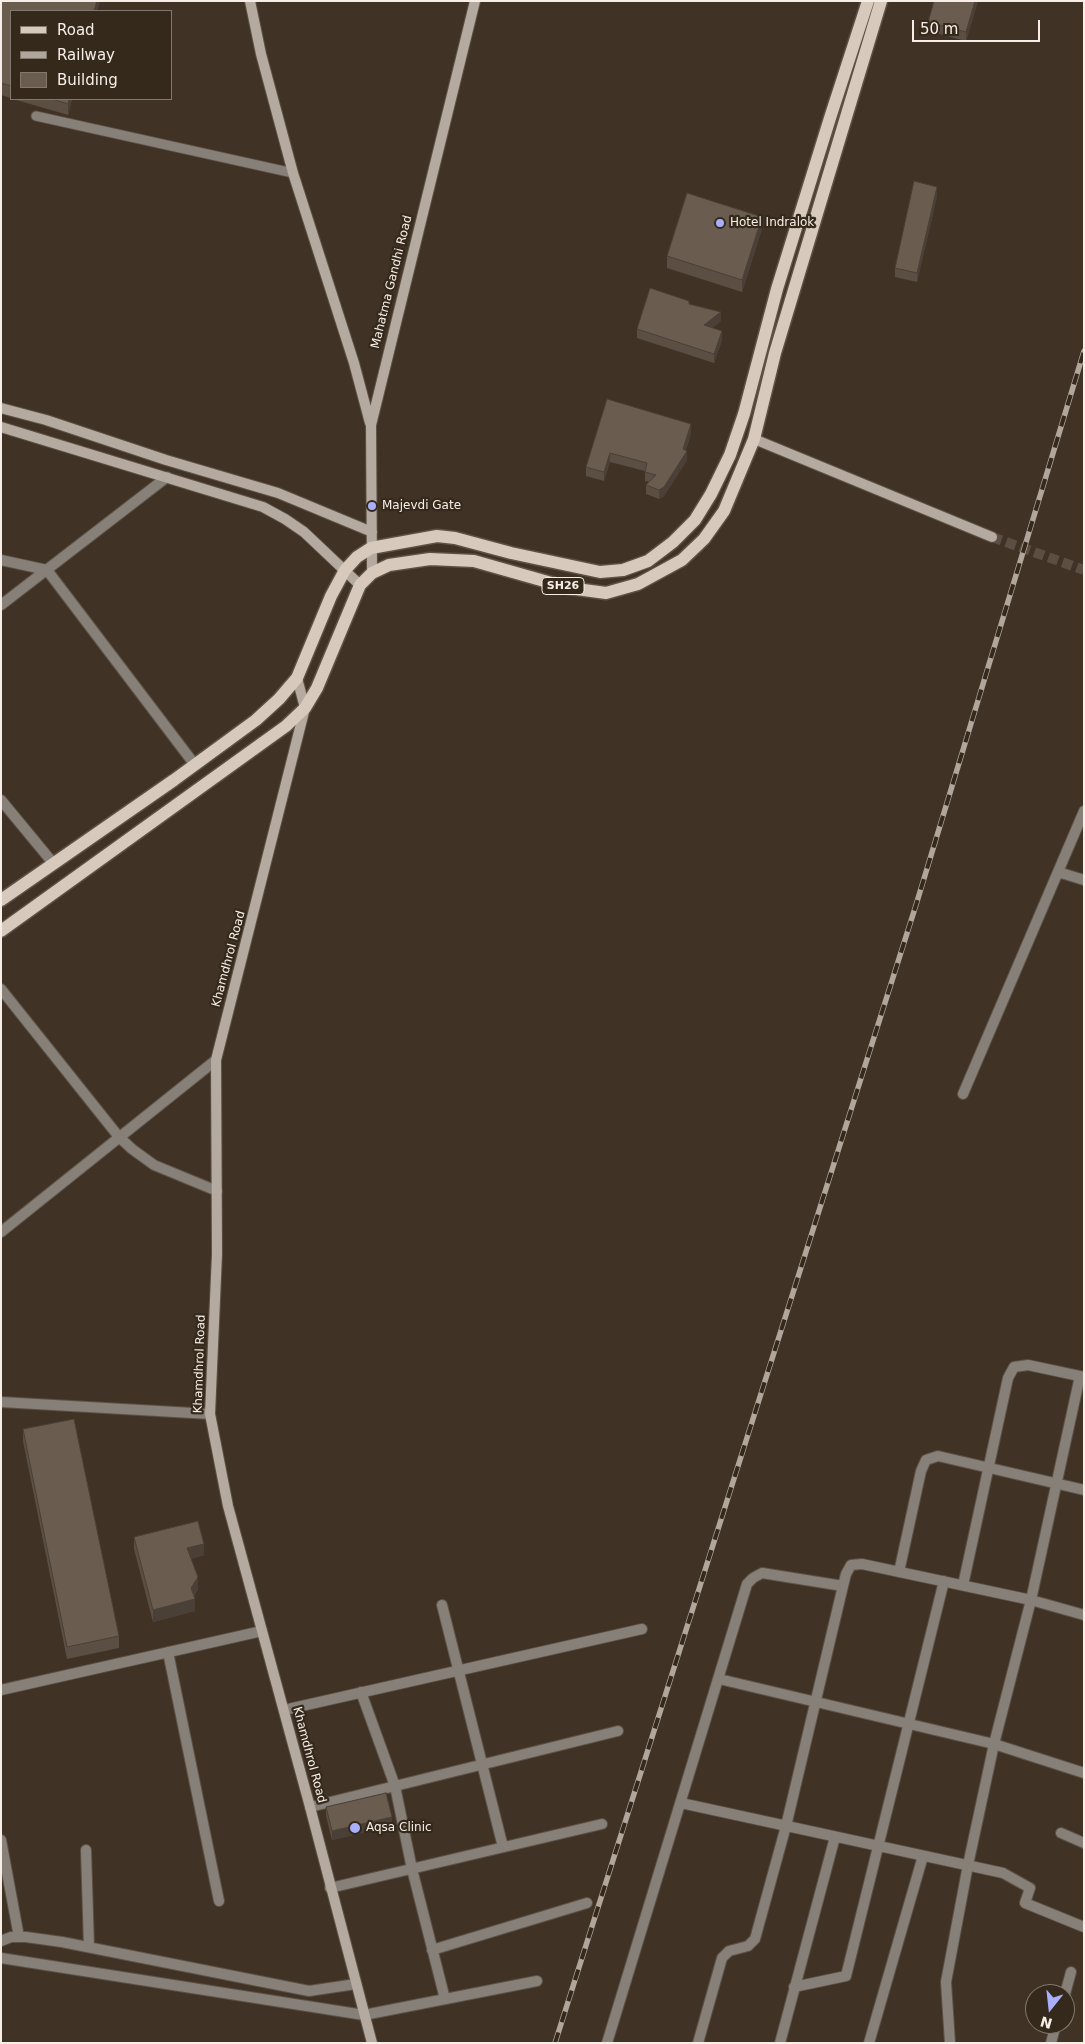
<!DOCTYPE html>
<style>
body{margin:0}
#map{position:relative;width:1085px;height:2044px;overflow:hidden;background:#403326;font-family:"DejaVu Sans",sans-serif}
canvas{display:block}
.frame{position:absolute;inset:0;border:2px solid #f7efe7;pointer-events:none}
.legend{position:absolute;left:10px;top:10px;width:162px;height:90px;box-sizing:border-box;background:#35291c;border:1px solid #83786d;margin:0;padding:6px 9px;list-style:none;font-size:15px;color:#f7efe7}
.legend li{display:flex;align-items:center;gap:10px;height:25px}
.legend b{width:25px;border:1px solid #83786d}
.north{position:absolute;left:1025px;top:1984px;width:50px;height:50px;box-sizing:border-box;background:#35291c;border:1px solid #83786d;border-radius:50%;rotate:196deg;font-size:14px;font-weight:700;line-height:20px;text-align:center;color:#f7efe7}
.north::after{content:'';display:block;margin:auto;width:18px;height:22px;background:#a8b0fc;clip-path:polygon(50% 0,100% 100%,50% 72%,0 100%)}
.scale{position:absolute;left:912px;top:20px;width:128px;height:22px;box-sizing:border-box;border:2px solid #f7efe7;border-top:0;padding-left:6px;font-size:15px;line-height:18px;white-space:nowrap;color:#f7efe7;-webkit-text-stroke:4px #35291c;paint-order:stroke}
</style>
<div id="map">
<canvas width="1085" height="2044"></canvas>
<div class="frame"></div>
<ul class="legend">
<li><b style="height:6px;background:#d7cabc"></b>Road</li>
<li><b style="height:6px;background:#b0a69c"></b>Railway</li>
<li><b style="height:14px;background:#6a5c4e"></b>Building</li>
</ul>
<div class="north">N</div>
<div class="scale">50 m</div>
</div>
<script>
const context = document.querySelector('canvas').getContext('2d');
context.lineJoin = 'round';
function poly(rows) {
  const path = new Path2D();
  for (const r of rows) {
    path.moveTo(r[0], r[1]);
    for (let i = 2; i < r.length; i += 2) path.lineTo(r[i], r[i + 1]);
  }
  return path;
}
function stroke(path, color, width, dash) {
  context.strokeStyle = color;
  context.lineWidth = width;
  context.lineCap = dash ? 'butt' : 'round';
  context.setLineDash(dash || []);
  context.stroke(path);
}
function fillPath(path, color) {
  context.fillStyle = color;
  context.fill(path, 'evenodd');
}
function write(font, color, halo, rows, align = 'center') {
  context.font = font + ' "DejaVu Sans",sans-serif';
  context.lineWidth = 4.5;
  context.setLineDash([]);
  context.textBaseline = 'middle';
  context.strokeStyle = halo;
  context.fillStyle = color;
  for (const [text, x, y, turn = 0] of rows) {
    context.save();
    context.translate(x, y);
    context.rotate((+turn || 0) * Math.PI / 180);
    context.textAlign = isNaN(turn) ? turn : align;
    if (halo) context.strokeText(text, 0, 0);
    context.fillText(text, 0, 0);
    context.restore();
  }
}
stroke(poly([
 [992,537,1084,570]
]), '#5b4f43', 10, [10, 5]);
const lane = poly([
 [36,116,293,173]
]);
const street = poly([
 [1,560,47,570,195,765],
 [1,605,167,477],
 [1,800,53,863],
 [1058,872,1084,880],
 [1,989,119,1137,132,1149,154,1165,217,1191],
 [963,1094,1084,811],
 [1,1232,216,1060],
 [1,1402,210,1414],
 [899,1572,921,1471,926,1460,938,1456,1084,1490],
 [963,1585,1008,1378,1014,1367,1028,1365,1084,1377],
 [442,1605,503,1847],
 [168,1652,219,1901],
 [719,1679,994,1744,1084,1773],
 [1,1690,262,1631],
 [361,1692,395,1786,412,1869,445,1999],
 [284,1710,642,1629],
 [681,1803,1003,1873,1030,1888,1025,1903,1084,1927],
 [310,1807,618,1731],
 [1061,1833,1084,1843],
 [1,1840,19,1937],
 [86,1850,89,1947],
 [330,1888,602,1824],
 [1,1941,11,1937,26,1937,62,1942,309,1991,356,1984],
 [432,1950,587,1903],
 [1,1958,364,2015,537,1981],
 [794,1987,846,1976,944,1581],
 [1065,1994,1071,1972],
 [607,2043,747,1584,753,1578,762,1573,843,1586],
 [698,2043,722,1958,729,1951,748,1946,755,1939,786,1826,843,1586,846,1574,851,1565,862,1564,1031,1600,1084,1615],
 [780,2043,835,1837],
 [869,2043,923,1856],
 [950,2043,946,1982,968,1865,994,1744,1031,1600,1080,1376],
 [1051,2043,1056,2024]
]);
const secondary = poly([
 [250,1,261,54,293,173,354,363,370,423],
 [1,408,46,420,166,460,278,493,372,532],
 [1,427,263,507,285,519,304,532,360,585],
 [754,439,992,537],
 [372,573,371,425,475,1],
 [297,678,305,708,216,1060,217,1254,210,1414,228,1506,310,1807,372,2043]
]);
const primary = poly([
 [1,900,174,780,256,720,279,699,297,678,331,596,345,570,357,557,371,548,437,536,455,538,511,553,600,572,623,570,648,561,673,542,695,520,711,494,730,455,744,414,777,289,830,118,868,1],
 [1,931,286,726,305,708,317,688,360,585,372,573,389,565,430,559,474,561,569,588,606,593,638,584,682,560,704,539,724,511,754,439,775,353,881,1]
]);
stroke(lane, '#5d5145', 11);
stroke(street, '#5d5145', 12);
stroke(secondary, '#5d5145', 12);
stroke(primary, '#5d5145', 15);
stroke(lane, '#868079', 9);
stroke(street, '#868079', 10);
stroke(secondary, '#b4aa9f', 10);
stroke(primary, '#d7cabc', 12);
const rail = poly([
 [555,2043,916,905,1084,351]
]);
stroke(rail, '#b0a69c', 5.5);
stroke(rail, '#35291c', 4, [11]);
fillPath(poly([
 [1,1,100,1,97,11,11,11,11,98,1,95],
 [978,1,966,41,928,31,928,22],
 [13,99,72,99,68,115],
 [937,196,917,282,895,277,895,268],
 [762,229,742,292,667,268,667,256],
 [689,304,721,321,712,328,722,340,714,363,637,338,637,329],
 [607,399,691,433,686,450,687,460,664,496,659,499,646,494,646,485,649,482,645,481,645,471,610,462,604,481,586,476,586,467],
 [23,1429,119,1636,119,1648,67,1659,23,1441],
 [134,1537,204,1555,191,1559,198,1589,194,1596,195,1611,153,1622,134,1549],
 [326,1807,392,1826,332,1840,326,1816]
]), '#5b4f43');
fillPath(poly([
 [97,1,100,1,97,11,94,11],
 [975,1,978,1,966,41,966,32],
 [69,99,72,99,68,115,68,104],
 [937,187,937,196,917,282,917,273],
 [762,217,762,229,742,292,742,280],
 [721,312,721,321,704,334,704,325],
 [722,331,722,340,714,363,714,354],
 [691,424,691,433,684,456,687,451,687,460,664,496,659,499,659,490,683,449],
 [610,453,610,462,604,481,604,472],
 [204,1544,204,1555,187,1560,187,1548],
 [198,1577,198,1589,191,1600,191,1588],
 [195,1599,195,1611,153,1622,153,1610],
 [392,1817,392,1826,332,1840,332,1831]
]), '#4a4037');
const building = poly([
 [1,1,97,1,94,11,11,11,11,86,1,83,1,1],
 [934,1,975,1,966,32,928,22,934,1],
 [52,99,69,99,68,104,52,99],
 [914,181,937,187,917,273,895,268,914,181],
 [687,193,762,217,742,280,667,256,687,193],
 [650,288,689,301,689,304,721,312,704,325,722,331,714,354,637,329,650,288],
 [607,399,691,424,683,449,687,451,664,487,659,490,646,485,656,475,645,472,647,463,610,453,604,472,586,467,607,399],
 [74,1419,119,1636,67,1647,23,1429,74,1419],
 [198,1521,204,1544,187,1548,198,1577,191,1588,195,1599,153,1610,134,1537,198,1521],
 [386,1793,392,1817,332,1831,326,1807,386,1793]
]);
fillPath(building, '#6a5c4e');
stroke(building, '#4a4037', 1);
for (const [x, y, r, color] of [
 [720,223,5,"#a8b0fc"],
 [372,506,5,"#a8b0fc"],
 [355,1828,6,"#a8b0fc"]
]) {
  const dot = new Path2D();
  dot.arc(x, y, r, 0, 2 * Math.PI);
  context.fillStyle = color;
  context.fill(dot);
  stroke(dot, '#35291c', 2);
}
for (const [x, y, w] of [
 [563,586,42]
]) {
  const box = new Path2D();
  box.roundRect(x - w / 2, y - 8.5, w, 17, 4);
  context.fillStyle = '#35291c';
  context.fill(box);
  stroke(box, '#f7efe7', 1);
}
write('bold 11px', '#f7efe7', null, [
 ["SH26",563,586]
]);
write('12px', '#f7efe7', '#35291c', [
 ["Hotel Indralok",730,223],
 ["Majevdi Gate",382,506],
 ["Aqsa Clinic",366,1828]
], 'left');
write('12px', '#f7efe7', '#35291c', [
 ["Mahatma Gandhi Road",392,282,-76],
 ["Khamdhrol Road",229,959,-75],
 ["Khamdhrol Road",200,1364,-88],
 ["Khamdhrol Road",309,1755,75]
]);
</script>
